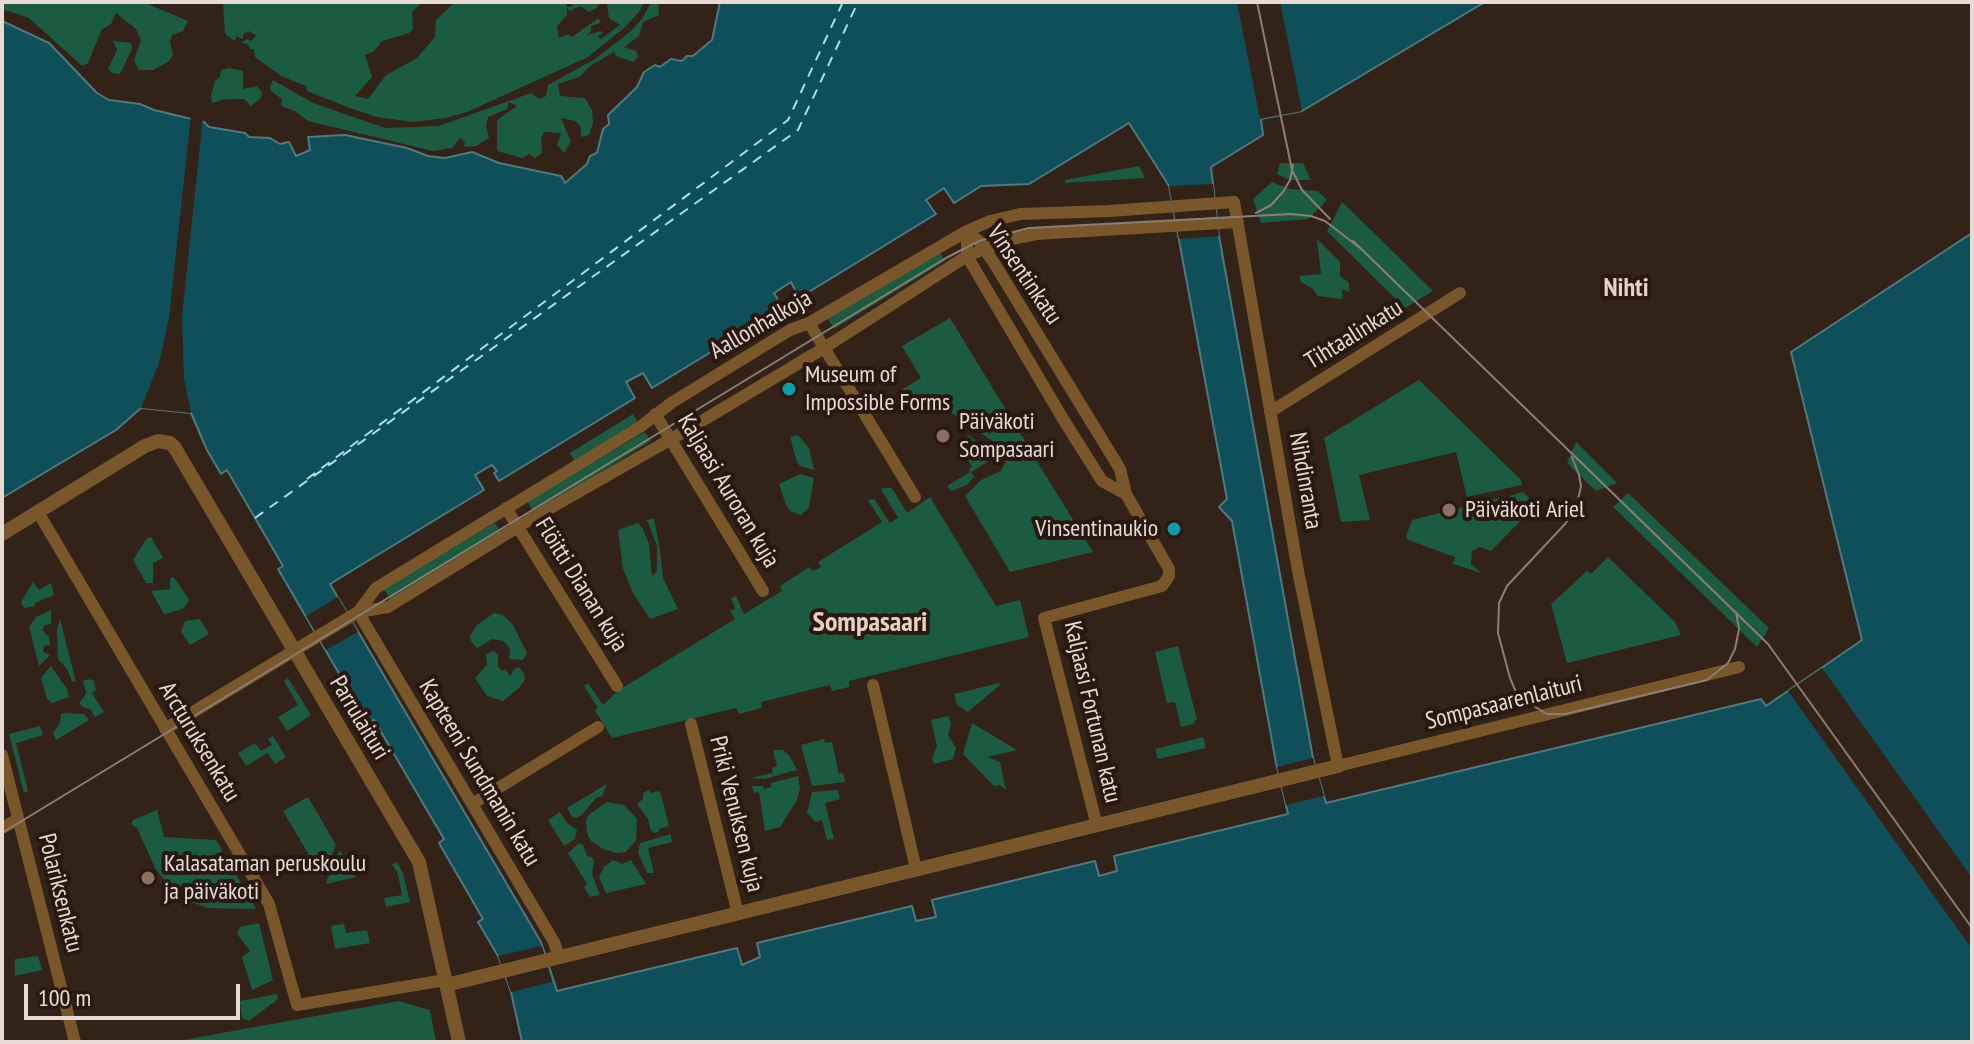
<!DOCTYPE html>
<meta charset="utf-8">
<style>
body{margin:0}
#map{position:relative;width:1974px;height:1044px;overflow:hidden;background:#332218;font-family:"PT Sans Narrow",sans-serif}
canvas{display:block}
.frame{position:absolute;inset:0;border:4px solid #e7dbd4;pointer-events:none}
.scale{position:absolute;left:24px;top:984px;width:216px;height:36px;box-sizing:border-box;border:4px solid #e7dbd4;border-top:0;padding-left:10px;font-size:24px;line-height:28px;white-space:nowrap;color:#e7dbd4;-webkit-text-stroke:6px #29180f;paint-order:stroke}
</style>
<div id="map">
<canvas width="1974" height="1044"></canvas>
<div class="frame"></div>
<div class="scale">100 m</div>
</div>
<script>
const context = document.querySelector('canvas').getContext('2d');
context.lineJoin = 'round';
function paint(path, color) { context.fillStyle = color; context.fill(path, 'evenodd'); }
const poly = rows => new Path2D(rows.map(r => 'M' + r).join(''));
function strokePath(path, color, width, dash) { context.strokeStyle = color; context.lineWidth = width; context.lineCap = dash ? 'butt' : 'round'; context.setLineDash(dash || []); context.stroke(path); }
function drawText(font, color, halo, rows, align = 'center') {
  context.font = font + ' "PT Sans Narrow",sans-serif'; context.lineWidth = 8; context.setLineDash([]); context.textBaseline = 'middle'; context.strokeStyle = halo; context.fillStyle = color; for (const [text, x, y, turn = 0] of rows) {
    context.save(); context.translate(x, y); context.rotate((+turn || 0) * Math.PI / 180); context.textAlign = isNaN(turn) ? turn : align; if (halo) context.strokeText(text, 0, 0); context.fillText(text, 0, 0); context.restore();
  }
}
paint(poly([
 [2,2,143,2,188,21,183,31,172,35,170,42,173,55,168,62,153,70,139,70,134,60,141,40,136,29,116,13,111,24,102,29,88,63,82,66,29,18,2,9],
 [223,2,423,2,412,12,413,29,409,33,382,41,374,51,365,55,372,77,355,96,368,99,386,75,417,58,435,37,436,20,453,4,443,2,566,2,567,7,573,6,569,2,600,2,597,8,589,12,580,6,570,11,567,8,567,15,557,26,559,38,569,34,572,37,599,18,600,23,591,26,591,31,587,35,601,31,603,33,598,36,601,39,620,25,609,18,607,4,644,2,639,12,624,28,588,57,467,112,445,118,413,122,377,117,350,108,307,91,306,86,281,76,255,57,254,49,250,49,248,44,241,43,247,39,252,41,256,35,248,31,243,35,243,39,236,36,235,41,225,34],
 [651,2,658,2,659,15,643,22,639,36,624,47,636,51,638,57,633,62,616,56,614,52,590,66,579,77,558,84,560,96,585,98,592,110,593,123,589,135,581,137,581,127,575,121,561,118,571,142,564,153,557,145,561,133,544,132,541,139,542,153,535,158,529,154,522,158,497,151,497,120,517,106,509,102,507,109,488,117,486,126,489,138,476,146,464,147,465,142,460,138,452,148,433,151,308,121,295,111,281,106,282,99,271,91,270,86,273,80,313,103,385,128,439,126,531,93,540,99,546,96,548,85,595,59,631,31,642,19],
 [113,41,131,43,132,49,120,74,112,73,108,69,117,50],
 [229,68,243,71,243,89,257,86,262,92,261,98,251,106,244,99,225,99,212,103,211,96,215,81,220,77,221,70],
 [1280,163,1303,163,1311,180,1290,180,1277,174],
 [1139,166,1145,178,1065,183,1065,180],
 [1272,182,1289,189,1318,191,1327,200,1308,219,1261,223,1253,199],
 [1342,202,1376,235,1433,291,1405,308,1327,231],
 [1317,239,1340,262,1340,276,1349,283,1349,292,1342,289,1343,297,1341,299,1318,296,1313,289,1301,282,1299,276,1321,274],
 [939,251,945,261,834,329,828,319],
 [950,318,1025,441,1027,444,1001,447,930,398,911,409,900,391,921,378,902,346],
 [1419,380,1521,480,1522,485,1467,497,1456,452,1359,475,1370,520,1341,522,1324,438],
 [633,414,638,423,575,462,570,453],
 [645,432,651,441,534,513,527,501],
 [798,435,809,448,814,470,800,466,797,462,790,437],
 [968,435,997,456,971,472,974,477,967,485,951,491,947,486,970,472,969,469,972,467,960,446],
 [1576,442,1617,483,1596,491,1571,467,1567,462],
 [1033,455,1093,552,1010,572,965,496,981,480,1001,471,1007,459],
 [800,474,814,478,809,508,801,515,790,511,786,505,779,484],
 [885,488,892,488,907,513,930,497,996,606,1020,600,1029,637,849,681,849,687,832,691,830,685,761,702,762,708,739,714,736,708,612,738,595,710,598,708,584,686,588,683,603,705,619,690,735,619,730,611,735,609,731,598,736,596,744,614,782,591,780,586,809,567,813,571,821,567,818,562,882,522,868,500,874,499,890,523,898,518,881,489],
 [1523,492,1536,505,1491,551,1480,547,1472,551,1471,564,1481,573,1453,564,1455,557,1408,540,1406,536,1412,520,1499,498,1510,501,1510,496],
 [1628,493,1769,628,1757,647,1613,507],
 [654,518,660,550,663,578,678,609,650,619,633,593,623,569,618,530,638,523,643,529,649,544,652,576,657,571,657,546,647,520],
 [495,523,501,533,390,599,383,588],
 [151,537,163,558,153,563,153,583,146,583,133,560,147,538],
 [1608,557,1675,622,1681,635,1567,663,1551,604,1587,571,1591,574],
 [174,577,189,600,183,609,164,614,151,591,170,589,170,578],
 [33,582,39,590,51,583,54,595,35,603,35,606,24,608,21,602],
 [51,610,51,624,45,625,42,630,49,637,50,645,44,646,43,652,50,655,39,666,29,627,36,617],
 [494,613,503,615,513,625,527,653,523,660,509,659,510,648,503,641,492,639,477,648,471,641,470,636,477,625],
 [60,619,76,682,72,681,67,669,58,659,57,629],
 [200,619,209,634,190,645,181,632,185,621],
 [1178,646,1197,720,1194,721,1194,724,1181,727,1175,702,1167,703,1155,652],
 [494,651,498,655,498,666,502,671,505,669,510,676,514,669,519,667,524,674,525,679,519,688,503,701,487,696,475,678,487,665,486,654],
 [51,666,67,689,69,697,52,703,47,699,41,678],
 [288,678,311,715,287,731,278,717,298,705,284,681],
 [89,679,94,681,96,690,92,693,104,712,95,717,91,710,81,706,80,702,86,693,83,681],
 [999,683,1000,685,968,712,957,705,954,694],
 [64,713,84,714,89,720,56,740,53,733,60,723,61,714],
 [949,716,951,725,948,735,956,748,953,759,934,764,932,758,937,746,931,720],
 [972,723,1017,750,987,757,1000,762,1006,790,1000,785,994,786,963,754],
 [40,726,43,735,16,743,28,791,24,793,9,734],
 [273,736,286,757,275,764,268,753,246,766,238,753,255,743,261,751,272,745,268,739],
 [1203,737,1206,748,1158,759,1155,749],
 [824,739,825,743,832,742,839,774,843,773,845,782,812,786,801,745],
 [773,750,783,750,789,755,797,770,764,779,751,778,773,773,772,768,777,766],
 [798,776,800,789,796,802,780,827,765,831,759,792,754,793,752,786,763,786,764,789,771,787,771,783],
 [607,784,602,796,596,798,582,815,576,818,572,817,567,808],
 [649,790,651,793,660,791,669,826,659,829,659,832,655,833,651,831,648,819,637,804,643,799,643,793],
 [838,790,840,799,825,803,834,839,827,840,822,820,816,822,807,813,812,792],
 [308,797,336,845,322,877,283,811],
 [607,802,624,805,637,819,636,840,626,852,617,853,603,849,591,841,587,834,586,821,588,815],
 [157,810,164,837,216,840,256,909,208,908,188,901,171,889,155,868,137,828,131,824,133,820],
 [560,812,566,822,577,830,575,839,564,846,548,820],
 [671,834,672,842,648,848,654,873,647,873,638,853,640,843],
 [579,843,583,845,587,856,592,857,594,861,592,874,600,895,590,897,584,887,587,884,568,853],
 [340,850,356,877,327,884,326,882],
 [631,860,646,884,606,893,599,877,604,867,613,860,622,864],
 [397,862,403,873,410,902,386,907,384,898,402,895,398,874,392,864],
 [259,923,273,980,252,990,242,957,250,951,237,934,240,927],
 [344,924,346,933,367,930,370,943,335,949,331,926],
 [38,956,42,970,15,976,15,959],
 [277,994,278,999,249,1021,242,1018,240,1001],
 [399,1001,430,1010,436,1042,172,1042]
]), '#1b5b41');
const water = poly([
 [720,2,1485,2,1302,111,1261,119,1263,135,1211,167,1219,236,1313,758,1326,803,1761,699,1766,706,1862,640,1791,352,1972,233,1972,1042,522,1042,511,992,498,956,478,922,483,919,439,843,444,839,374,720,368,723,278,569,283,566,227,470,221,474,207,450,191,413,141,408,116,430,2,498,2,21,49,43,97,93,109,100,140,104,154,110,204,122,209,127,245,133,249,137,270,138,280,144,289,142,296,156,310,150,308,137,345,135,407,148,428,156,445,158,472,152,499,163,561,176,565,183,587,164,590,156,597,153,603,129,609,124,608,115,637,87,644,72,655,65,660,67,671,59,682,61,687,56,693,56,712,40,720,2],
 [1129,123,1169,186,1227,499,1219,507,1232,521,1276,763,1288,814,1114,856,1117,871,1099,876,1095,861,932,900,936,917,916,921,912,906,757,943,760,957,742,965,737,948,557,991,541,942,330,584,484,490,475,475,490,466,492,465,497,471,494,473,499,481,635,398,626,382,643,373,652,388,783,308,774,293,791,282,799,298,936,214,926,200,944,188,954,203,981,186,1029,184,1129,123]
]);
paint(water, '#0e4f5a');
strokePath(water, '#4f797f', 2);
paint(poly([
 [1237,2,1280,2,1302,111,1260,119],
 [191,115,203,117,182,316,184,379,191,413,141,408,159,363,169,318],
 [1213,184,1219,236,1179,239,1169,186],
 [338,597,358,632,326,650,306,616],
 [1822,668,1972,878,1972,949,1788,691],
 [1313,758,1324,796,1286,805,1277,767],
 [542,946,552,982,511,992,498,956]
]), '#332218');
strokePath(poly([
 [307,479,788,120,843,2],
 [255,518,798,130,858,2]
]), '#96e6f8', 2, [10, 8]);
strokePath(poly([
 [967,231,979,241,994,263,1120,469,1126,494,1169,569,1169,576,1162,586,1044,618,1097,826],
 [967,231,967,256,1063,419,1102,481,1126,494],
 [809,323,915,497],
 [1270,412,1460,293],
 [655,414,763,591],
 [506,508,617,686],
 [38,512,269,904,297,1005,445,980],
 [358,612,376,588,640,427,671,403,790,330,809,323,967,231,990,221,1020,214,1109,211,1234,202,1298,571,1338,766,1739,667],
 [358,612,554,942,559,957],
 [873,685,916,869],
 [691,724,738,914],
 [165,729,358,612,388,607,531,519,687,430,824,348,967,256,1007,240,1036,234,1238,222],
 [2,755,75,1042],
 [472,804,598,727],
 [2,828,18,819]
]), '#79572b', 12);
strokePath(poly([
 [2,534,145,446,158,441,170,443,175,448,419,862,459,1042],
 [446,985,1338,766]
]), '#79572b', 14);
strokePath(poly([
 [1257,2,1292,170,1302,190,1330,219],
 [1256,213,1271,205,1283,192,1290,180,1293,165],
 [1353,241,1768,644,1972,928],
 [1572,457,1579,475,1581,486,1576,509,1565,524,1507,586,1499,603,1498,633,1510,678,1515,690,1527,702,1547,714,1565,714,1707,680,1728,663,1735,649,1739,629,1736,612],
 [2,833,946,258,979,241,1029,228,1291,214,1311,216,1325,221,1360,248]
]), '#8c7e75', 2);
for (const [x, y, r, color] of [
 [789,389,8,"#0f9aa8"],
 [943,436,8,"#8d6e63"],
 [1449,510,8,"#8d6e63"],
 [1174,529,8,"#0f9aa8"],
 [148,878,8,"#8d6e63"]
]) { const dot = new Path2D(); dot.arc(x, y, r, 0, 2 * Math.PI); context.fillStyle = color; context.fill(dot); strokePath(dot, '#29180f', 3); }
drawText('24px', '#e7dbd4', '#29180f', [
 ["Vinsentinkatu",1024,275,56],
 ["Aallonhalkoja",761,325,-30],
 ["Tihtaalinkatu",1354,335,-32],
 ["Nihdinranta",1305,481,80],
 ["Kaljaasi Auroran kuja",728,491,59],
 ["Flöitti Dianan kuja",581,585,58],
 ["Sompasaarenlaituri",1504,703,-14],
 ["Kaljaasi Fortunan katu",1092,712,77],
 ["Parrulaituri",359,718,59],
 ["Arcturuksenkatu",199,742,59],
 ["Kapteeni Sundmanin katu",479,773,59],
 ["Priki Venuksen kuja",736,814,76],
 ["Polariksenkatu",60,893,76]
]);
drawText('24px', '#e7dbd4', '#29180f', [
 ["Museum of",805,375],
 ["Impossible Forms",805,403],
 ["Päiväkoti",959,422],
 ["Sompasaari",959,450],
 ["Päiväkoti Ariel",1465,510],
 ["Vinsentinaukio",1158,529,"right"],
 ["Kalasataman peruskoulu",164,864],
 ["ja päiväkoti",164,892]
], 'left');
drawText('bold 26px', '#e8d0c3', '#29180f', [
 ["Nihti",1626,289]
]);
drawText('bold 28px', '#e8d0c3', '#29180f', [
 ["Sompasaari",870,623]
]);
</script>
